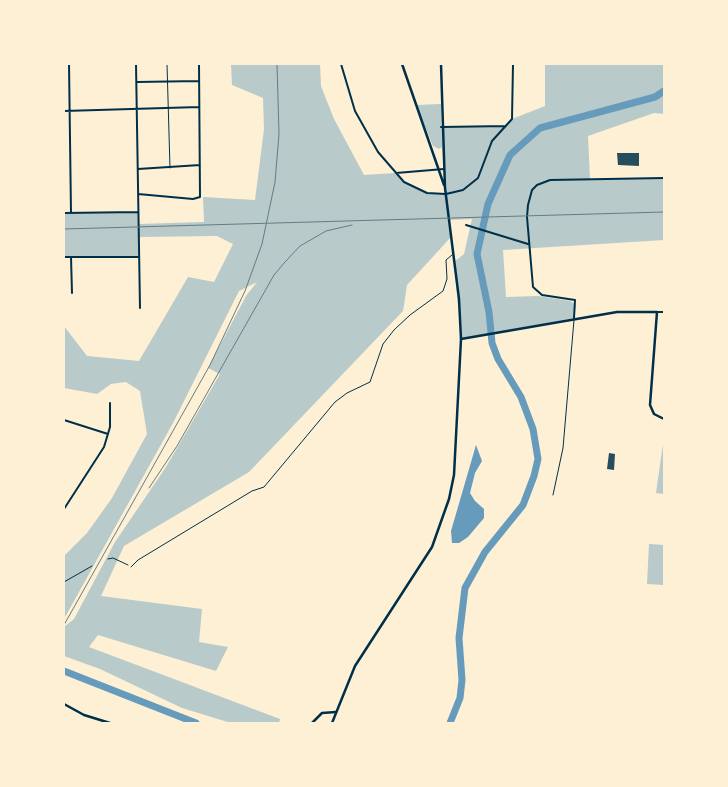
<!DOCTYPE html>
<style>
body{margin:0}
#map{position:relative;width:728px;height:787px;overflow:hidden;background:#fdf0d5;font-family:Montserrat,sans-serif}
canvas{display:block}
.frame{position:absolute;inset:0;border:65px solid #fdf0d5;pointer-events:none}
</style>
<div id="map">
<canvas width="728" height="787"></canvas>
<div class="frame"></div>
</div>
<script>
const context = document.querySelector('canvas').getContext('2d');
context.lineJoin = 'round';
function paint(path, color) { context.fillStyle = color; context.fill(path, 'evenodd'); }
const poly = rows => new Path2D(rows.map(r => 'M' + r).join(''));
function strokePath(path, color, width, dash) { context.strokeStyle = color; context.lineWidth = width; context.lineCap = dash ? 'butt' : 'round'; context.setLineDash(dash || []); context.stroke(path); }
paint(poly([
 [231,64,320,64,321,86,334,119,364,175,395,173,404,182,426,193,445,194,442,147,439,149,433,146,416,105,441,104,441,127,506,126,512,119,545,106,545,64,664,64,664,114,654,113,588,136,590,180,664,178,664,240,503,250,506,297,538,296,570,301,576,305,574,318,461,339,454,262,464,254,472,219,449,220,451,237,407,285,403,311,249,472,124,546,101,596,202,609,199,642,228,647,216,671,98,635,89,647,280,719,279,723,231,723,182,708,100,669,64,656,64,627,74,619,115,542,166,467,220,374,208,368,246,296,257,282,239,291,173,423,64,619,64,556,87,533,112,498,147,434,140,391,126,382,111,384,97,394,64,388,64,326,87,356,139,361,188,277,214,282,233,244,217,236,139,237,139,257,64,257,64,213,138,212,138,224,204,222,203,197,255,200,264,129,263,98,232,85],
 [664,437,664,494,656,493],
 [649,544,664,545,664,585,647,584]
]), '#b9caca');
paint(poly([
 [476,445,482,461,475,473,470,493,475,501,484,509,484,518,468,537,459,543,452,543,451,531]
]), '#669bbc');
strokePath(poly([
 [64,671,196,723],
 [450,723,460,698,462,680,459,638,465,588,485,552,523,505,534,476,538,459,533,429,521,397,498,359,492,343,489,312,477,254,488,204,510,155,540,128,655,97,664,91]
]), '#669bbc', 7);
paint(poly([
 [617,153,639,153,639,166,618,165],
 [609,453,615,454,614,470,607,469]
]), '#264d5e');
strokePath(poly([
 [108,559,113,558,128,565],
 [64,582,92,566]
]), '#003049', 1);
strokePath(poly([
 [167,64,170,168],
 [553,495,563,448,574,320],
 [131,567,138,560,252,491,264,487,335,402,347,393,370,382,383,344,394,330,410,315,443,291,447,279,446,260,452,255]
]), '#003049', 1);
strokePath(poly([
 [69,64,71,213],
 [136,64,140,308],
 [341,64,355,111,378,152,404,182,427,193,446,194,463,190,478,178,492,141,512,119,513,64],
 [137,82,199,81],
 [64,111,199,107],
 [441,127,506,126],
 [138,169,200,165],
 [396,173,444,169],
 [138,194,193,199,200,197,199,64],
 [64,213,138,212],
 [466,225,528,244],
 [64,257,139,257],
 [71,257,72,293],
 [657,312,664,312],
 [574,318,575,300,542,295,533,287,527,217,528,205,532,190,537,185,550,180,664,178],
 [64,420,108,434],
 [64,509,104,447,110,427,110,403]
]), '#003049', 2);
strokePath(poly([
 [461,339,617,312,657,312,650,405,654,414,664,419],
 [64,704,84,715,110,723],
 [312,723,322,713,336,712]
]), '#003049', 2.5);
strokePath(poly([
 [402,64,444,185],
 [332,723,355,666,432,547,449,499,454,475,461,339,459,299,445,188,441,64]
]), '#003049', 2.5);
strokePath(poly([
 [64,229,664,212],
 [149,488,177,446,274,275,285,262,300,246,326,231,352,225],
 [64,625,210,365,245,291,262,244,275,182,279,134,277,64]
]), '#657d81', 1);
</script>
